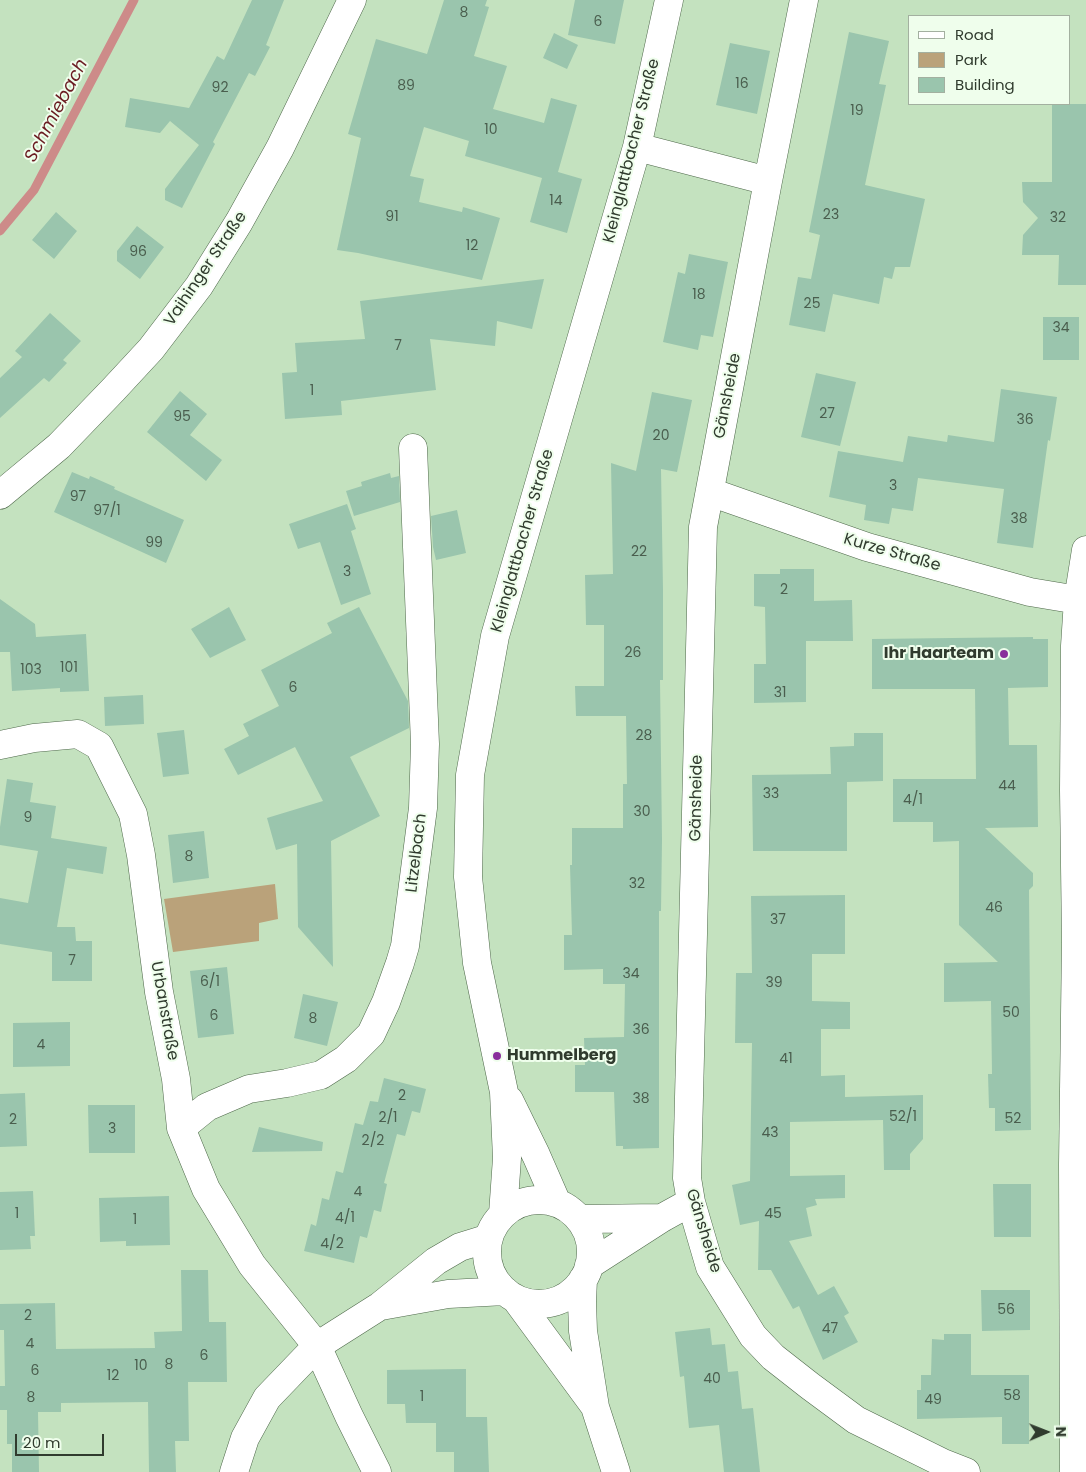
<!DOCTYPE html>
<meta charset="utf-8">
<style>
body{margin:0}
#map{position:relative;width:1086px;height:1472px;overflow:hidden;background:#c4e2bf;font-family:Poppins,sans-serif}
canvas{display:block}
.legend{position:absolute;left:908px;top:15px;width:162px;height:90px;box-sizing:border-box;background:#effeec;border:1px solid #a3b0a0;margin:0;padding:6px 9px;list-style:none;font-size:15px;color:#303b2e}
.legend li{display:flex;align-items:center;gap:10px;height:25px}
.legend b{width:25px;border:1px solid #a3b0a0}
.north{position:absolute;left:1021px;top:1407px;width:50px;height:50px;-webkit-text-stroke:4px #effeec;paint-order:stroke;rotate:89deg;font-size:14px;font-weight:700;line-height:20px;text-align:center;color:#303b2e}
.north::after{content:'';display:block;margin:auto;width:18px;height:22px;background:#303b2e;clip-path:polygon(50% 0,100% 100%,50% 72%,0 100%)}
.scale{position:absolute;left:15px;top:1434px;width:89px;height:22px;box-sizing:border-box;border:2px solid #303b2e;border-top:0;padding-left:6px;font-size:15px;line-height:18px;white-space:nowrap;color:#303b2e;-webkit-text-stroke:4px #effeec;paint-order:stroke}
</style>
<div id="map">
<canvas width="1086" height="1472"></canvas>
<ul class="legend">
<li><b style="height:6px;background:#fff"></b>Road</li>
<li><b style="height:14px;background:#baa27a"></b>Park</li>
<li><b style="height:14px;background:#9ac5ad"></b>Building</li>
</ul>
<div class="north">N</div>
<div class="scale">20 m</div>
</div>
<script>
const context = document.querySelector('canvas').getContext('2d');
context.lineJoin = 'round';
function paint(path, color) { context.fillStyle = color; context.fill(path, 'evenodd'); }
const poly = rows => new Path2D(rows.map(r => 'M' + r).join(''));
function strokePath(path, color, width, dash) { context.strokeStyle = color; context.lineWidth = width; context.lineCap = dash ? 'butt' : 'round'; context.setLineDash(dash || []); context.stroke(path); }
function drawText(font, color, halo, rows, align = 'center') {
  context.font = font + ' Poppins,sans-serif'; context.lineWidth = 4; context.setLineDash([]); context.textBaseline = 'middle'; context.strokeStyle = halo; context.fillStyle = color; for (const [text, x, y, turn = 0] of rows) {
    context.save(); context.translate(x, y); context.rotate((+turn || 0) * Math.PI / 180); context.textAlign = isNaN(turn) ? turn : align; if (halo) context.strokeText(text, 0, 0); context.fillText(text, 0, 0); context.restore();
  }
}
paint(poly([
 [275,884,278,919,259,923,259,941,173,952,164,899]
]), '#baa27a');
strokePath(poly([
 [0,231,34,190,134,0]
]), '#cd8b89', 9);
paint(poly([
 [252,0,284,0,266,45,270,47,255,76,249,73,213,142,215,144,182,208,165,200,165,189,199,145,170,121,160,133,125,127,130,98,189,108,217,56,224,60],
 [444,0,487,0,485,6,489,7,474,56,507,66,493,109,544,123,551,98,577,105,558,172,582,179,567,233,530,222,542,178,465,156,469,141,424,127,410,176,424,179,419,202,462,212,463,207,500,218,482,280,358,253,337,250,361,138,348,134,376,39,427,54],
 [575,0,624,0,615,44,568,35],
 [849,32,889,41,879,84,886,85,865,185,925,199,910,267,895,267,892,279,884,277,879,304,833,294,825,332,789,325,798,277,811,279,820,235,809,232],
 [554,33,578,45,567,69,543,58],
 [730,43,770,51,757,114,716,105],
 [1052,104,1086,104,1086,285,1058,285,1059,255,1022,255,1023,235,1038,218,1023,202,1022,182,1052,182],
 [56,212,77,231,54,259,32,240],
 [137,226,164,247,140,279,117,261,117,251],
 [689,254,728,262,713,337,701,335,698,350,663,342,678,272,685,274],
 [544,279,532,329,497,321,495,346,430,339,436,390,341,401,342,415,285,419,282,373,297,372,295,343,365,339,360,301],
 [50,313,81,341,63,360,67,363,49,382,44,378,0,418,0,378,22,357,15,351],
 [1043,317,1079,317,1079,360,1043,360],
 [816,373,856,382,840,446,801,437],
 [1001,389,1057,397,1050,441,1048,440,1033,548,997,543,1004,489,918,478,913,511,892,508,889,524,864,520,866,505,829,497,838,451,903,462,908,436,947,442,948,435,994,442],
 [180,391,207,414,190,435,222,460,206,481,147,432],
 [652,392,692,400,677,472,661,469,663,590,663,680,660,680,662,840,661,911,659,911,659,1148,623,1149,623,1146,616,1146,614,1092,575,1092,575,1065,585,1065,584,1038,624,1037,625,984,603,984,603,969,564,970,564,935,572,935,570,865,572,865,572,828,623,828,623,784,627,784,626,716,576,716,575,686,604,686,604,625,586,625,585,575,613,574,611,463,636,471],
 [72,472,89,479,90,476,115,487,114,489,184,520,166,563,54,512],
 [390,473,391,478,399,476,400,502,354,516,346,491,362,486,361,482],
 [347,504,356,529,351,531,371,594,341,605,320,542,298,549,289,524],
 [457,510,466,553,436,560,433,547,431,516],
 [780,569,814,569,814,601,852,600,853,641,806,641,806,702,754,703,754,664,766,664,765,607,754,606,754,574,780,574],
 [0,599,35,624,36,637,86,634,89,691,60,692,60,688,12,691,10,652,0,652],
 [229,607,246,640,210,658,191,629],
 [359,607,408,701,409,728,350,757,380,816,331,841,333,967,298,927,297,844,276,850,267,818,323,801,295,747,238,775,224,749,249,736,243,724,279,706,261,670,332,633,327,623],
 [1033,637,1033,639,1048,639,1048,687,1008,688,1009,745,1037,745,1038,827,985,828,1033,873,1033,886,1029,890,1031,1130,995,1131,995,1108,989,1108,988,1074,992,1074,991,1001,944,1002,944,963,998,962,959,925,959,841,933,842,933,822,893,822,893,779,976,779,975,689,872,689,872,639],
 [143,695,144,724,105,726,104,697],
 [184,730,189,774,163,777,157,733],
 [854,733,883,733,883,781,847,782,847,851,753,851,752,775,831,774,830,747,854,746],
 [7,779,33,783,30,802,56,806,51,838,107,847,103,874,67,868,57,927,75,927,76,941,92,941,92,981,52,981,52,952,0,944,0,898,28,903,38,851,0,845,0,827],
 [204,831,209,878,173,883,168,835],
 [845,895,845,954,812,954,812,1001,850,1002,850,1029,821,1029,821,1076,845,1075,845,1097,923,1095,923,1139,910,1154,910,1170,884,1170,883,1120,790,1122,790,1176,845,1175,845,1198,815,1199,817,1205,806,1208,812,1236,789,1241,818,1295,834,1286,849,1313,844,1316,858,1342,823,1360,799,1306,793,1309,771,1270,758,1270,759,1221,740,1225,732,1185,750,1181,752,1043,735,1043,736,973,752,973,751,896],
 [227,967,234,1034,198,1038,190,971],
 [303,994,338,1002,327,1046,294,1038],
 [70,1022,70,1066,13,1067,13,1023],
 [384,1078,426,1089,420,1113,412,1111,405,1136,397,1134,384,1183,387,1184,381,1212,374,1210,367,1238,360,1236,354,1263,304,1251,311,1224,316,1226,322,1198,329,1200,336,1171,343,1173,355,1123,363,1125,370,1101,378,1102],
 [25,1093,27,1146,0,1147,0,1094],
 [88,1105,135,1105,135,1153,89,1153],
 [259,1127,323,1142,322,1151,252,1152],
 [993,1184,1031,1184,1031,1237,994,1237],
 [33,1191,35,1236,30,1236,31,1249,0,1250,0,1192],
 [169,1196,170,1245,126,1246,126,1241,100,1242,99,1198],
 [181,1270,208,1270,209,1322,226,1322,227,1382,188,1382,189,1441,175,1441,176,1472,149,1472,148,1402,61,1403,61,1412,38,1412,39,1472,12,1472,12,1444,7,1444,7,1410,0,1410,0,1386,5,1386,4,1330,0,1330,0,1304,55,1303,56,1349,155,1348,154,1332,182,1331],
 [981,1290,1030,1290,1030,1330,982,1331],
 [710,1328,712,1345,725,1344,728,1372,738,1371,742,1409,753,1408,760,1472,724,1472,719,1425,689,1428,684,1376,680,1377,675,1332],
 [944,1334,971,1334,971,1375,1029,1375,1029,1444,1002,1444,1002,1417,917,1419,917,1390,921,1390,921,1375,931,1375,932,1339,944,1340],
 [466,1369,466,1417,487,1417,489,1472,454,1472,454,1452,436,1452,436,1423,406,1423,405,1404,387,1404,387,1370]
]), '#9ac5ad');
const minor = poly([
 [804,0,768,181,703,527,687,1178,691,1202,710,1267,753,1336,773,1357,810,1386,856,1420,943,1463,966,1472],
 [637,147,768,181],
 [710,492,867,547,1030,592,1078,600],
 [0,495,59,446,113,390,151,349,199,286,239,222,280,148,352,0],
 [0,745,34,738,78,734,99,746,133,814,141,855,159,992,176,1079,181,1128,206,1189,252,1265,317,1346,349,1416,377,1472],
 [509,1100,536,1155,557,1203],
 [181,1128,207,1107,249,1089,287,1083,321,1075,346,1059,371,1034,386,1002,400,963,405,946,423,808,425,744,413,448],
 '487 1252a52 52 0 1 1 104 0a52 52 0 1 1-104 0Z',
 [503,1214,507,1158,504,1092,477,963,468,877,470,775,495,636,637,147,669,0],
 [580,1219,662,1218],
 [589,1265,662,1218,691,1202],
 [583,1279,582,1302,583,1331,595,1407,616,1472],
 [515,1298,593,1404],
 [381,1306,448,1294,505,1291],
 [234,1472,245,1438,267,1398,317,1346,380,1306,436,1261,460,1247,489,1238],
 [1074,1472,1073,1164,1076,941,1074,790,1075,646,1078,600,1086,550]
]);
strokePath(minor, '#4e684a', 29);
strokePath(minor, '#fff', 28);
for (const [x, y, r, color] of [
 [1004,654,5,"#892f9b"],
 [497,1056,5,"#892f9b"]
]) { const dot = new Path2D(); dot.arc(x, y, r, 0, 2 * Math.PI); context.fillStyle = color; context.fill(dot); strokePath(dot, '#effeec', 2); }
drawText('14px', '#4a5e4e', null, [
 ["8",464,13],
 ["6",598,22],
 ["16",742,84],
 ["89",406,86],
 ["92",220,88],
 ["19",857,111],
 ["10",491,130],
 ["14",556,201],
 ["23",831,215],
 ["91",392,217],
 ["32",1058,218],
 ["12",472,246],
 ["96",138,252],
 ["18",699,295],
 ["25",812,304],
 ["34",1061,328],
 ["7",398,346],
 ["1",312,391],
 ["27",827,414],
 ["95",182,417],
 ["36",1025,420],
 ["20",661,436],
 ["3",893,486],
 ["97",78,497],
 ["97/1",107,511],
 ["38",1019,519],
 ["99",154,543],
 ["22",639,552],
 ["3",347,572],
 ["2",784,590],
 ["26",633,653],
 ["101",69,668],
 ["103",31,670],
 ["6",293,688],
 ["31",780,693],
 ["28",644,736],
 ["44",1007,786],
 ["33",771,794],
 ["4/1",913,800],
 ["30",642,812],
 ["9",28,818],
 ["8",189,857],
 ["32",637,884],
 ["46",994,908],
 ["37",778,920],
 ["7",72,961],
 ["34",631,974],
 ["6/1",210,982],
 ["39",774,983],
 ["50",1011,1013],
 ["6",214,1016],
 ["8",313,1019],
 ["36",641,1030],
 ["4",41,1045],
 ["41",786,1059],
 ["2",402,1096],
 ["38",641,1099],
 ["52/1",903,1117],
 ["2/1",388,1118],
 ["52",1013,1119],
 ["2",13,1120],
 ["3",112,1129],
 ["43",770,1133],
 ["2/2",373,1141],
 ["4",358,1192],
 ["1",17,1214],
 ["45",773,1214],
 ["4/1",345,1218],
 ["1",135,1220],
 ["4/2",332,1244],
 ["56",1006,1310],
 ["2",28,1316],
 ["47",830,1329],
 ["4",30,1344],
 ["6",204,1356],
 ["8",169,1365],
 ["10",141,1366],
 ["6",35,1371],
 ["12",113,1376],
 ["40",712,1379],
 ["58",1012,1396],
 ["1",422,1397],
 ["8",31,1398],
 ["49",933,1400]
]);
drawText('16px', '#303b2e', '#effeec', [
 ["Kleinglattbacher Straße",632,151,-76],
 ["Vaihinger Straße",206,269,-56],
 ["Gänsheide",728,396,-79],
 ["Kleinglattbacher Straße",523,541,-74],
 ["Kurze Straße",892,553,16],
 ["Gänsheide",697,798,-89],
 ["Litzelbach",417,853,-83],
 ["Urbanstraße",164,1011,80],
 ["Gänsheide",703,1231,73]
]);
drawText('bold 16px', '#303b2e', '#effeec', [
 ["Ihr Haarteam",994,654],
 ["Hummelberg",507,1056,"left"]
], 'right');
drawText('italic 18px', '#6b1c22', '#effeec', [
 ["Schmiebach",57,111,-62]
]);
</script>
